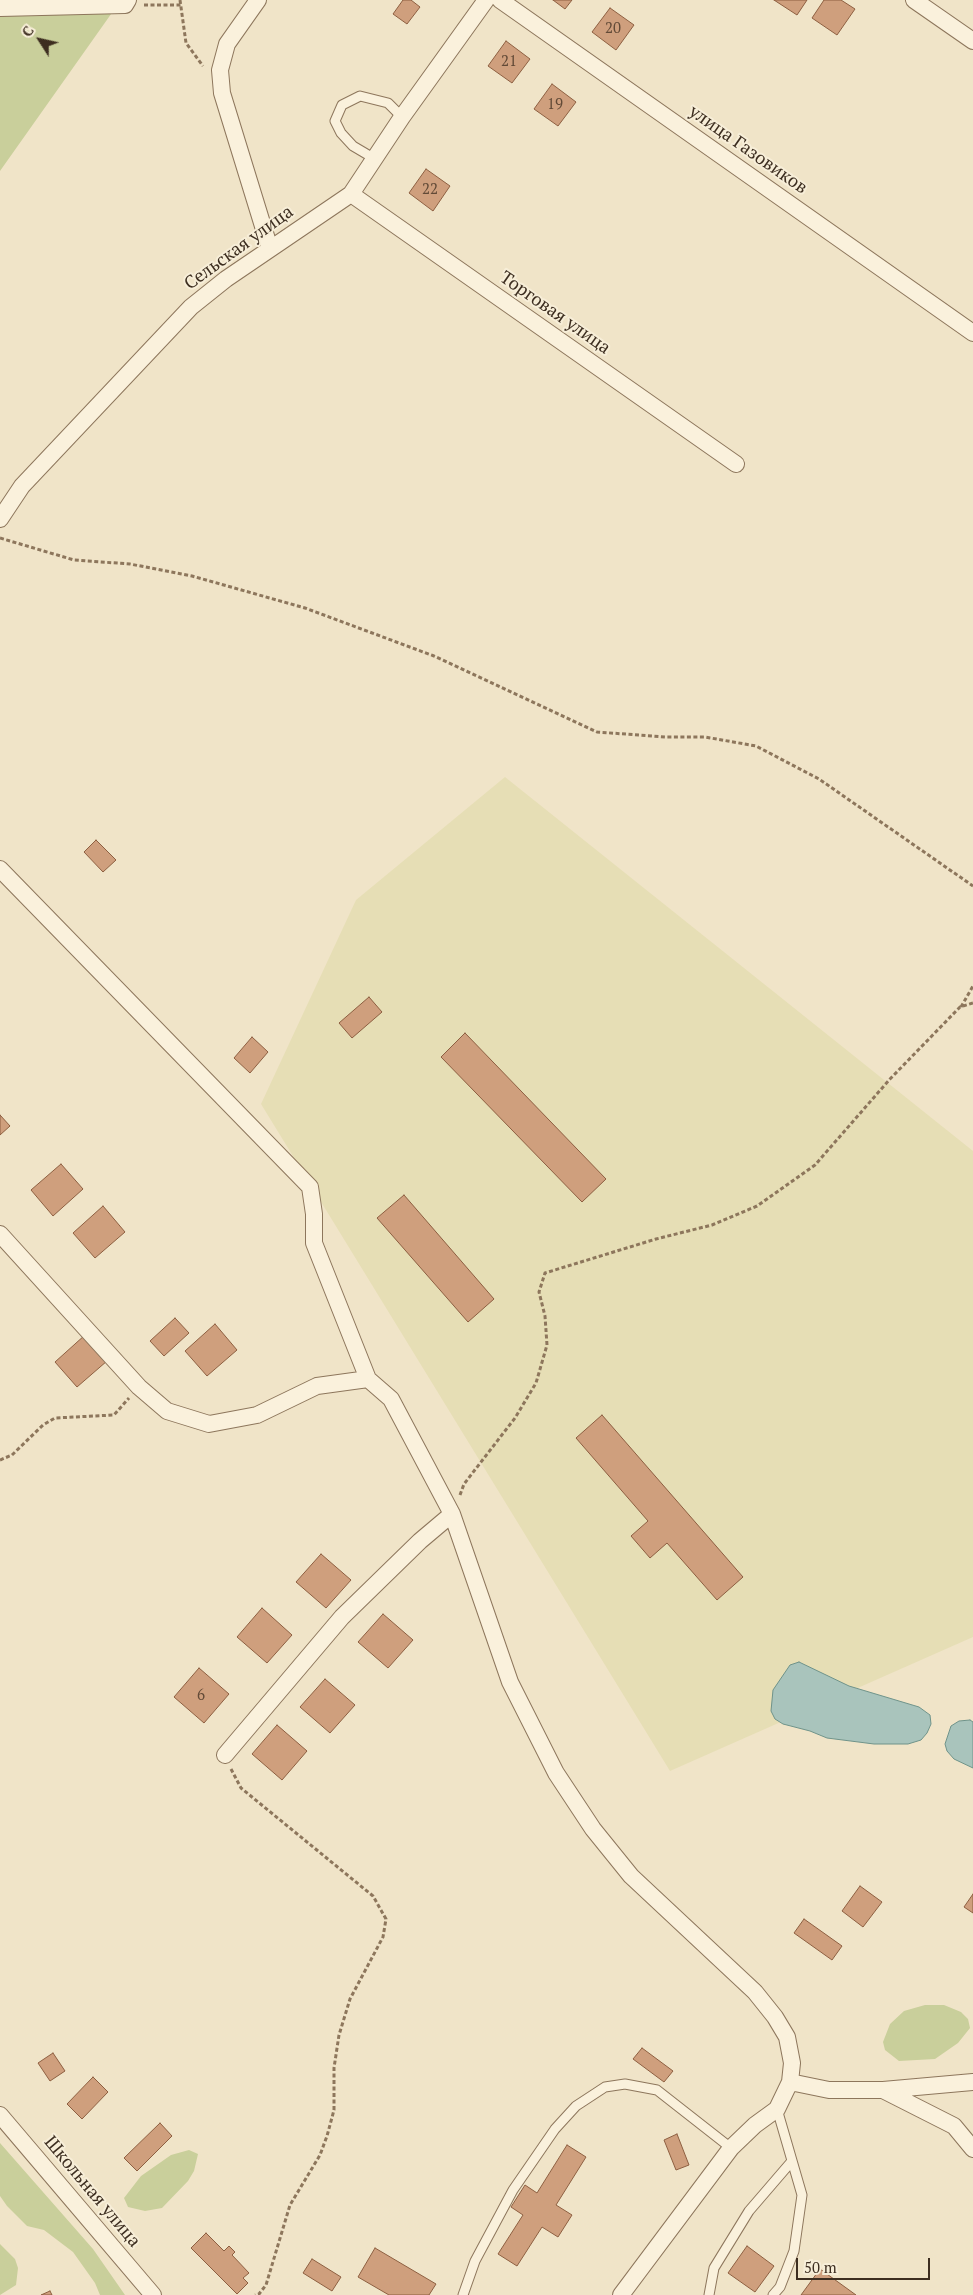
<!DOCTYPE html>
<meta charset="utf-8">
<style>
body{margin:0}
#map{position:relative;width:973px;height:2295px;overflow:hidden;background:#f0e4c8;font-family:"PT Serif",serif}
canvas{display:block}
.north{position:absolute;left:15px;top:15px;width:50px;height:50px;-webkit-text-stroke:4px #f7eed8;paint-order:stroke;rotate:305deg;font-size:14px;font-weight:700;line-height:20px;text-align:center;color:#3d2e20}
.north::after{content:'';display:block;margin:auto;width:18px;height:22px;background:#3d2e20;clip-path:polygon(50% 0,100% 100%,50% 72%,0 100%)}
.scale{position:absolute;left:796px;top:2258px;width:134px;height:22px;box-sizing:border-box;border:2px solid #3d2e20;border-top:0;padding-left:6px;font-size:15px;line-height:18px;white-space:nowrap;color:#3d2e20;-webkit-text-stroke:4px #f7eed8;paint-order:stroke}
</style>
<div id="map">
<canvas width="973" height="2295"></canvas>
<div class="north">С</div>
<div class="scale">50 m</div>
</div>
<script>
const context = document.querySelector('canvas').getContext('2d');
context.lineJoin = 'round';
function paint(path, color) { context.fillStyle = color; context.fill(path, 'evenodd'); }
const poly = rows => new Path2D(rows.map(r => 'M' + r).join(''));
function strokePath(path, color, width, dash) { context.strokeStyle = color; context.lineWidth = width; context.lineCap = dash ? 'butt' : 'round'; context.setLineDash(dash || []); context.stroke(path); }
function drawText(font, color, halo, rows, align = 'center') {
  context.font = font + ' "PT Serif",serif'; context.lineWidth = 4; context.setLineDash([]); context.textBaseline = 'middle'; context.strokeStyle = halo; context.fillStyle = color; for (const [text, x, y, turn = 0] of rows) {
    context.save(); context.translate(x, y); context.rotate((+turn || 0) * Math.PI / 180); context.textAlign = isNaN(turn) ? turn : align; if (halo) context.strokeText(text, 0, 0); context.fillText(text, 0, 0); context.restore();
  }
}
paint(poly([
 [505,777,973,1151,973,1637,670,1771,261,1104,356,900]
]), '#e6deb5');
paint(poly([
 [0,0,121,0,0,171],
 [925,2005,944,2005,961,2012,968,2019,970,2028,958,2043,935,2059,899,2061,885,2050,883,2042,890,2024,904,2011],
 [0,2143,93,2249,125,2295,100,2295,95,2283,73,2252,44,2230,27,2226,7,2206,0,2196],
 [189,2150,198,2154,194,2171,188,2181,162,2208,145,2211,128,2207,124,2198,141,2176,171,2155],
 [0,2244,15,2259,18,2268,16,2285,0,2295]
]), '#c9cf9b');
const water = poly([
 [799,1662,849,1686,919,1707,930,1715,931,1724,927,1733,921,1740,908,1744,874,1744,827,1738,810,1731,783,1724,775,1719,771,1711,773,1690,790,1665,799,1662],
 [970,1720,973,1722,973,1768,954,1759,947,1751,945,1744,951,1726,959,1721,970,1720]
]);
paint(water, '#a9c4bc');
strokePath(water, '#6f938a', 1);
const building = poly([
 [403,0,411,0,420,7,407,24,393,14,403,0],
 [553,0,572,0,565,9,553,0],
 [774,0,807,0,797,15,774,0],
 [824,0,841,0,855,9,837,35,812,18,824,0],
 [610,8,634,25,616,50,592,32,610,8],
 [506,41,530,59,512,83,488,66,506,41],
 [552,84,576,102,558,126,534,109,552,84],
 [426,169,450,186,433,211,409,193,426,169],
 [96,840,116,860,103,872,84,852,96,840],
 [369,997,382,1012,352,1038,339,1023,369,997],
 [465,1033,606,1179,582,1202,441,1057,465,1033],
 [252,1037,268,1052,250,1073,234,1058,252,1037],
 [0,1115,10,1126,0,1135,0,1115],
 [61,1164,83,1189,53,1216,31,1190,61,1164],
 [404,1195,494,1299,468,1322,377,1218,404,1195],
 [103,1206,125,1232,95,1258,73,1233,103,1206],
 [175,1318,189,1333,164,1356,150,1341,175,1318],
 [215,1324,237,1350,207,1376,185,1351,215,1324],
 [85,1335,107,1361,77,1387,55,1362,85,1335],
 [602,1415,743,1577,717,1600,667,1543,650,1558,631,1536,648,1521,576,1438,602,1415],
 [321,1554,351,1580,326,1608,296,1582,321,1554],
 [262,1608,292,1635,267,1663,237,1637,262,1608],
 [383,1614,413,1640,388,1668,358,1642,383,1614],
 [199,1668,229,1694,204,1723,174,1697,199,1668],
 [325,1679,355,1705,330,1733,300,1707,325,1679],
 [277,1725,307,1751,282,1780,252,1754,277,1725],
 [860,1886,882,1902,863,1927,842,1911,860,1886],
 [973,1894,973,1913,964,1907,973,1894],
 [804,1919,842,1946,832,1960,794,1933,804,1919],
 [642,2048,673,2071,664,2082,633,2059,642,2048],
 [53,2053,65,2071,50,2081,38,2063,53,2053],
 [93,2077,108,2092,82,2119,67,2104,93,2077],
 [160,2123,172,2136,137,2171,124,2158,160,2123],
 [677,2134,689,2165,676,2170,664,2140,677,2134],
 [567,2145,586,2157,556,2205,572,2215,558,2237,542,2227,517,2266,498,2254,523,2215,511,2207,525,2185,537,2193,567,2145],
 [206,2233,224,2251,229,2246,235,2252,232,2255,249,2273,243,2278,248,2283,237,2294,191,2248,206,2233],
 [747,2246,774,2266,755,2292,728,2273,747,2246],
 [375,2248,436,2284,429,2295,389,2295,358,2277,375,2248],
 [312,2259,341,2277,332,2291,303,2273,312,2259],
 [820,2269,856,2295,801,2295,820,2269],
 [50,2291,52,2295,41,2295,50,2291]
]);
paint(building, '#cf9f7d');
strokePath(building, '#8d5f41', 1);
const service = poly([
 [375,159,353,146,341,133,335,121,342,105,360,96,388,103,402,117],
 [463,2295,475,2261,513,2190,555,2129,576,2106,605,2087,625,2084,657,2090,731,2148],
 [709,2295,714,2268,749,2211,792,2161],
 [773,2295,780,2287,794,2251,802,2195,777,2109]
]);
const minor = poly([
 [258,0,227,44,220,70,222,93,270,249],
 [500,0,973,333],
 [914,0,973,41],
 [0,8,125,5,128,0],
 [351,194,736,464],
 [0,519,22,486,191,307,226,279,351,194,402,117,486,0],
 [0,869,310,1187,314,1214,314,1243,368,1379],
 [0,1234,139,1387,167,1411,209,1424,257,1415,317,1386,368,1379,391,1399,452,1514,510,1682,556,1773,593,1829,631,1876,755,1992,775,2017,787,2037,792,2063,790,2082,777,2109,755,2125,731,2148,621,2295],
 [225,1755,342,1617,420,1541,452,1514],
 [790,2082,829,2090,883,2090,973,2082],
 [883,2090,954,2126,973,2149],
 [0,2115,153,2295]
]);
strokePath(service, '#8d765c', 11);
strokePath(minor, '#8d765c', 18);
strokePath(poly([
 [180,0,186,43,203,66],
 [144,5,181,5],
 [0,538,74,560,130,564,192,576,305,608,434,656,597,732,666,737,705,737,756,746,819,779,973,886],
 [961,1007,973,986],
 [0,1460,12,1455,43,1425,55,1418,114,1415,129,1398],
 [460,1495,464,1484,515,1418,536,1383,547,1345,545,1316,539,1292,545,1273,656,1239,712,1225,757,1206,815,1165,890,1079,960,1007,973,1003],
 [231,1769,241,1788,373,1896,386,1919,383,1937,350,1999,339,2035,334,2068,334,2110,327,2136,320,2155,290,2205,266,2285,259,2294,255,2295]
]), '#8d765c', 3, [4, 2.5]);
strokePath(service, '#faf1dc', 9);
strokePath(minor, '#faf1dc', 16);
drawText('15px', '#624a37', null, [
 ["20",613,29],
 ["21",509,62],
 ["19",555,105],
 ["22",430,190],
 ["6",201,1696]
]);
drawText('18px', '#3d2e20', '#f7eed8', [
 ["улица Газовиков",748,150,35],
 ["Сельская улица",239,248,-36],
 ["Торговая улица",555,313,35],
 ["Школьная улица",92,2192,50]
]);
</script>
